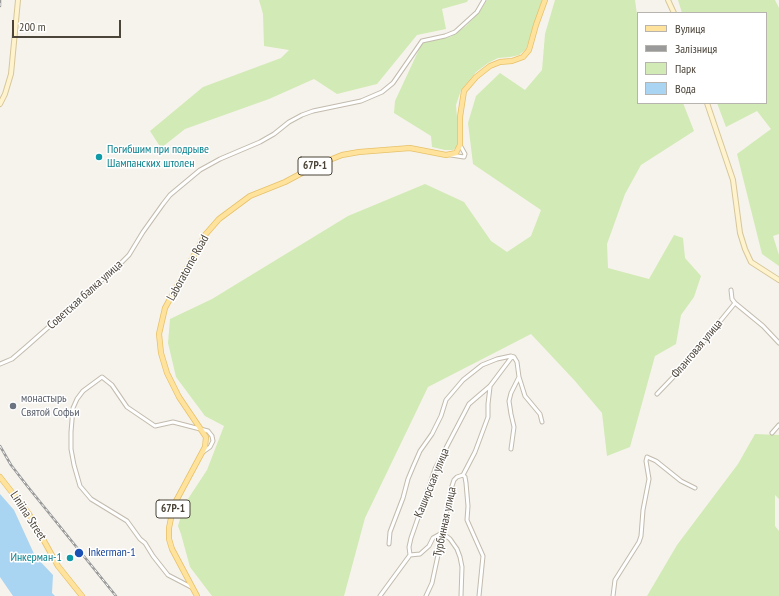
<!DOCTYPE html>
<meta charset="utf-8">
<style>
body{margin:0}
#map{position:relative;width:779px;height:596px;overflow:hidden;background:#f6f3ec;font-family:"PT Sans Narrow",sans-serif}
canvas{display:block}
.legend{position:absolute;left:637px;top:12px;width:130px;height:92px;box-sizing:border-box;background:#fff;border:1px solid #b7b4b0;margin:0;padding:5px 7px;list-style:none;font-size:12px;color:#4b4439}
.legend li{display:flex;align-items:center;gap:8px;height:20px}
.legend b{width:20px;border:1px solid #b7b4b0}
.scale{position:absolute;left:12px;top:20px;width:109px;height:18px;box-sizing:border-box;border:2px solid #4b4439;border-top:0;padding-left:5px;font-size:12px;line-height:14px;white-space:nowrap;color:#4b4439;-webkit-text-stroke:3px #fff;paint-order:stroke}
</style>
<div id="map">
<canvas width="779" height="596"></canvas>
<ul class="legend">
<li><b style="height:5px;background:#ffe39c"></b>Вулиця</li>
<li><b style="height:5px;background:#9a9a9a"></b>Залізниця</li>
<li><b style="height:11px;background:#d2eab5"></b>Парк</li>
<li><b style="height:11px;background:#a9d4f2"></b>Вода</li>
</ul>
<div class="scale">200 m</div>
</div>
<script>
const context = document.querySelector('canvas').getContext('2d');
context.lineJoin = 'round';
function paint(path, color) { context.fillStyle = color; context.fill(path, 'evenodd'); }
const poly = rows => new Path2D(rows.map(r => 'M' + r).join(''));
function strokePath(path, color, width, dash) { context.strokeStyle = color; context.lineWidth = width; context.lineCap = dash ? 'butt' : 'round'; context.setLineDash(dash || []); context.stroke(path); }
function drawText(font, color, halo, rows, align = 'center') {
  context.font = font + ' "PT Sans Narrow",sans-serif'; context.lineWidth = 3; context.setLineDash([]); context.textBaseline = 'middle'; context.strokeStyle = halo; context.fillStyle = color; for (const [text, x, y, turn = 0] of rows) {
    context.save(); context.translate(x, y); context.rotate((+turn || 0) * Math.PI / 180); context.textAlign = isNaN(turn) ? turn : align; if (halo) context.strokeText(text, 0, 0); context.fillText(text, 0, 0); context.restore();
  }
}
paint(poly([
 [259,0,468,0,467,2,442,9,446,29,417,35,377,84,337,94,314,79,269,99,185,129,161,148,150,131,203,87,281,58,289,50,264,46,263,14],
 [487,0,542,0,526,49,519,55,510,57,498,58,488,63,476,72,461,90,456,105,459,143,457,147,453,150,445,150,432,147,431,136,394,113,395,101,422,43,434,39,450,37,466,26,481,10],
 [555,0,635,0,638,22,638,103,683,103,694,131,641,165,625,194,607,244,608,268,649,279,674,235,683,238,685,258,701,276,694,297,681,315,676,344,655,356,630,447,607,456,602,413,575,381,531,334,428,387,365,518,344,596,212,596,190,567,181,534,178,526,184,505,207,470,224,426,205,416,176,377,168,343,170,319,212,299,348,216,425,184,464,202,491,241,507,252,531,236,541,210,473,164,468,123,476,96,500,73,525,90,542,70,545,34],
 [678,0,775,0,779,8,779,234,773,236,779,255,779,266,762,254,737,154,771,129,757,111,726,127,717,103,766,103,766,13,682,13],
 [755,434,779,435,779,499,775,495,775,526,779,531,779,596,647,596,677,545,738,464]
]), '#d2eab5');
paint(poly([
 [0,494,14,510,35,556,53,575,52,593,55,596,13,596,0,577]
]), '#a9d4f2');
const minor = poly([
 [451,155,464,157,465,154,460,145],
 [731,290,732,299,735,303,763,326,779,343],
 [0,364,12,359,26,347,121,263,129,255,143,232,163,204,170,195,200,170,220,159,260,142,274,134,289,122,302,115,313,111,361,101,382,92,393,83,422,41,445,36,455,32,477,12,484,0],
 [519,377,525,396,540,414,542,422],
 [657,394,681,369,735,303],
 [772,433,779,425],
 [463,475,465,477,466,483,468,506,467,520,483,556,479,596],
 [442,533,450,539,457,549,460,557,462,567,461,596],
 [389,544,390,532,403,498,408,479,413,467,420,451,432,434,441,416,446,400,463,380,482,365,497,359,511,356,514,357],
 [410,555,420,554,429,546,433,538,442,533],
 [191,587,168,575,153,556,145,543,140,539,127,521,91,499,80,486,74,465,71,449,71,432,73,408,77,399,83,391,102,377,112,385,127,407,155,426,173,422,208,431,212,436,213,441,210,447,203,452],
 [380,596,410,555,409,547,411,538,435,469,469,404,490,386,511,358,514,357,517,362,519,377,511,393,509,401,511,414,514,427,511,449],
 [426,596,432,583,441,541,451,489,454,480,457,477,463,475,475,452,488,417,488,404,490,387],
 [613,596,615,580,639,542,641,536,643,510,649,479,646,461,647,457,656,461,681,481,695,488]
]);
const secondary = poly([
 [668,0,674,13],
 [707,103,733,180,740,233,745,249,751,262,779,280],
 [0,104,5,94,11,74,18,0]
]);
const primary = poly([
 [0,477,29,514,58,566,82,596],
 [197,596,172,549,169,539,169,528,172,513,176,501,205,447,206,437,179,397,167,373,161,353,159,334,165,308,205,235,219,219,250,196,285,182,317,165,342,155,359,152,410,148,446,155,456,153,460,145,460,117,464,91,476,77,490,66,500,62,512,61,523,57,529,50,536,25,545,0]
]);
strokePath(minor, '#c2bbae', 5);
strokePath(secondary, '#d6c79b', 6);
strokePath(primary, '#e6c16a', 6);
strokePath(minor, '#fff', 3);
strokePath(secondary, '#fff3cd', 4);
strokePath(primary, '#ffe39c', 4.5);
const rail = poly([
 [0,6,0,0],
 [0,446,11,465,28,487,116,596]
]);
strokePath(rail, '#9a9a9a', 2.5);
strokePath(rail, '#fff', 1, [3]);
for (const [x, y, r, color] of [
 [99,157,4,"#0f9aa8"],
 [13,406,4,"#6b7280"],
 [79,553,5,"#1a4fb4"],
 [70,558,4,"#0f9aa8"]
]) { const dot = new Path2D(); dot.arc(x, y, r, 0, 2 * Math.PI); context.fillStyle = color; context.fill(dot); strokePath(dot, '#fff', 1.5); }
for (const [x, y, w] of [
 [315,166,34],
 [173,509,34]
]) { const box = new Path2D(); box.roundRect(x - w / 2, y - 9, w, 18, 3); context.fillStyle = '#fff'; context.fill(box); strokePath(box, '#4b4439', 1); }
drawText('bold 11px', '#4b4439', null, [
 ["67Р-1",315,166],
 ["67Р-1",173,509]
]);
drawText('12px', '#0d838f', '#fff', [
 ["Погибшим при подрыве",107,150],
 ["Шампанских штолен",107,164],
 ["Инкерман-1",62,558,"right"]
], 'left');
drawText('12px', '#4b4439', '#fff', [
 ["Laboratorne Road",188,268,-61],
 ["Советская балка улица",85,295,-42],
 ["Фланговая улица",697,349,-50],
 ["Каширская улица",432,483,-68],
 ["Liniina Street",28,516,57],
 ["Турбинная улица",445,522,-78]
]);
drawText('12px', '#5b616d', '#fff', [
 ["монастырь",21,399],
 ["Святой Софьи",21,413]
], 'left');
drawText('12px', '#164399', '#fff', [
 ["Inkerman-1",88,553]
], 'left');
</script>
